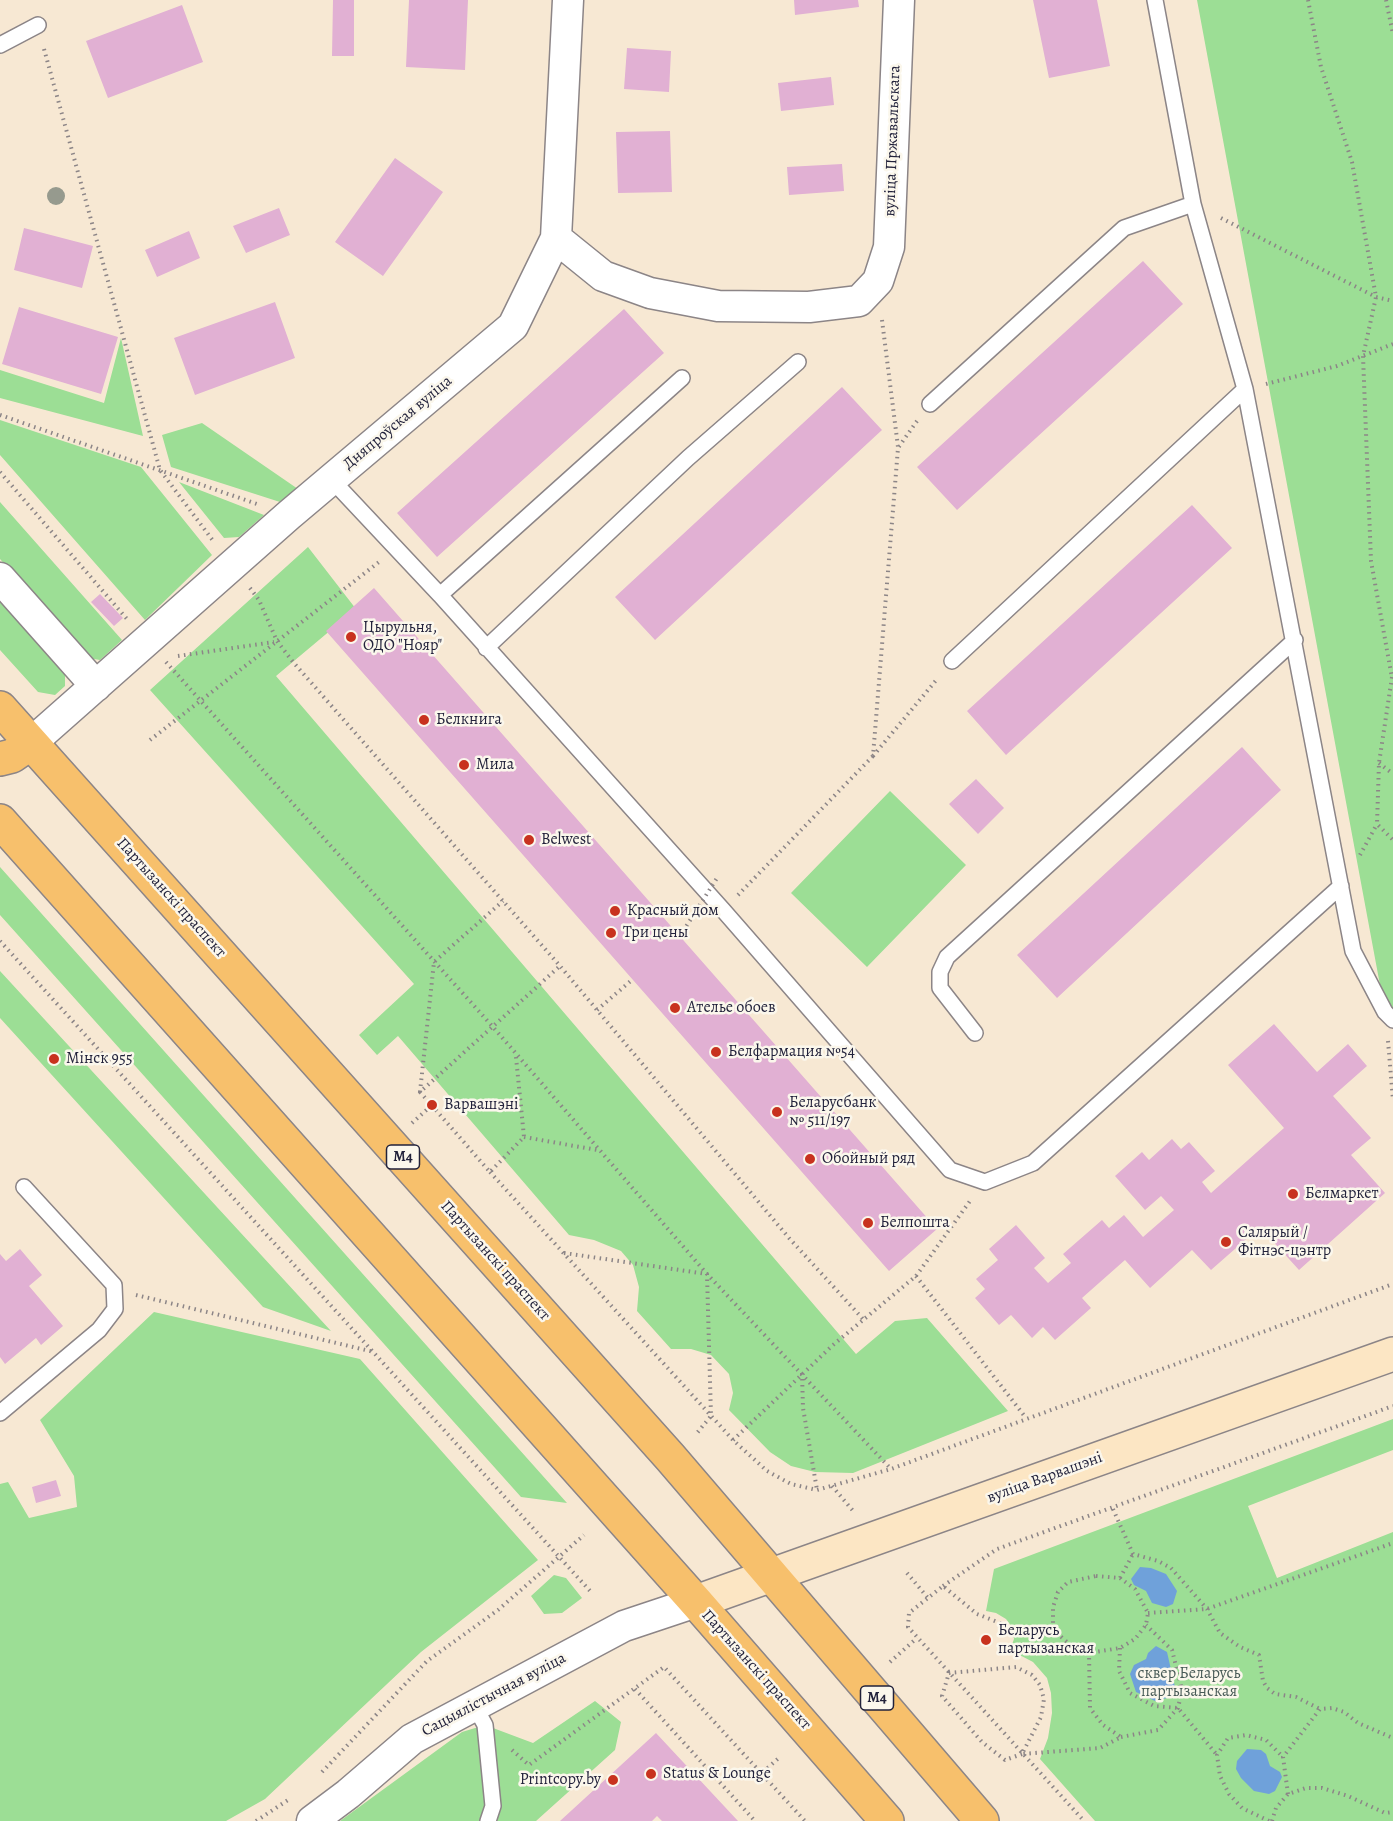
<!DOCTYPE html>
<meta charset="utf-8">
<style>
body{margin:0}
canvas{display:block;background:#f7e8d3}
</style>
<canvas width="1393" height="1821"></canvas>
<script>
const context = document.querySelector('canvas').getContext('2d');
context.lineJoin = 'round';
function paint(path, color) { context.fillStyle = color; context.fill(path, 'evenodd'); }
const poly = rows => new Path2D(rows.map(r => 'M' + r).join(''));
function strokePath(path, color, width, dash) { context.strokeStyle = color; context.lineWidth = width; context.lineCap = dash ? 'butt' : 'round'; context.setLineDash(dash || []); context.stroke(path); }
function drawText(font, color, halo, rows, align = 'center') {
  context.font = font + ' Alegreya,serif'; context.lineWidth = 5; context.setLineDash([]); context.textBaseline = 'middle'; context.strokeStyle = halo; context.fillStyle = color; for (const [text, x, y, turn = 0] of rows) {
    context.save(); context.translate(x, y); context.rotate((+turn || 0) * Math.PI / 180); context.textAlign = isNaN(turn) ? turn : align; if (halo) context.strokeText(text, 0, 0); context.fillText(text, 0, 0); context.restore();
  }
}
paint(poly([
 [1197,0,1393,0,1393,1020,1385,1012],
 [121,338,143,436,0,398,0,370,104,403],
 [0,420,141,467,212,555,145,620,0,455],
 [202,423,298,489,280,502,171,467,162,435],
 [179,482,264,515,239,537,224,538],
 [0,502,122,640,100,660,88,658,0,559],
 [308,547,356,609,276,676,856,1354,895,1321,927,1318,1008,1411,853,1473,815,1472,791,1466,770,1452,729,1410,733,1393,729,1374,711,1355,691,1349,671,1349,637,1311,639,1287,633,1265,621,1251,594,1240,569,1235,398,1036,377,1055,359,1035,414,984,150,690],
 [0,597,65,669,65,686,55,695,38,692,0,650],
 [890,791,966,865,867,967,791,893],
 [0,867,567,1503,521,1497,0,915],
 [0,971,331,1331,263,1307,0,1018],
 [154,1312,360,1359,538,1560,421,1652,265,1799,226,1821,0,1821,0,1484,8,1482,29,1518,77,1507,74,1476,40,1420],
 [1393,1419,1393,1450,1248,1506,1277,1578,1393,1532,1393,1821,1095,1821,1040,1759,1048,1738,1052,1713,1051,1693,1047,1678,1033,1662,1010,1650,1014,1639,1012,1627,1006,1619,996,1613,986,1611,994,1569],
 [554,1575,566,1578,582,1598,562,1613,544,1614,531,1596],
 [595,1701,621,1722,615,1750,536,1821,340,1821,462,1732,485,1725,533,1743]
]), '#9cde95');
paint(poly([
 [1140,1567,1151,1568,1166,1574,1177,1591,1173,1604,1166,1607,1152,1603,1146,1591,1134,1585,1131,1579],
 [1156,1646,1167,1652,1175,1687,1171,1697,1155,1701,1136,1692,1130,1674,1134,1665,1146,1659,1148,1653],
 [1247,1749,1261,1750,1266,1754,1270,1766,1280,1772,1282,1777,1275,1791,1269,1794,1254,1791,1241,1778,1236,1769,1237,1761]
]), '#6fa1da');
paint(poly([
 [333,0,354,0,354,56,332,56],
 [409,0,468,0,465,70,406,67],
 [794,0,858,0,859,7,795,15],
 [1033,0,1097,0,1110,66,1049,78],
 [182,5,203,62,108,98,86,41],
 [627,48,671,51,669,92,624,89],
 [831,77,834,105,781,111,778,83],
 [670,131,672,192,618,193,616,132],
 [395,158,443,192,383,276,335,242],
 [842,164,844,191,789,195,787,167],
 [279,208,290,235,246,253,233,226],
 [24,228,93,246,82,288,14,270],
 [189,231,200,258,157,277,145,250],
 [1143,261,1183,304,957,510,917,467],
 [275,302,295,358,195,395,174,338],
 [19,307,118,337,101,394,2,364],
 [624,309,664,353,437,557,397,513],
 [842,387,882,430,655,640,615,597],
 [1192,505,1232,548,1006,755,967,711],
 [374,588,937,1229,889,1271,326,631],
 [100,594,123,618,114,626,91,602],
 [1242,747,1281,790,1057,998,1017,955],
 [976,779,1004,808,978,834,949,804],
 [1274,1024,1317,1072,1348,1044,1367,1066,1333,1096,1371,1138,1351,1155,1385,1193,1299,1270,1260,1227,1211,1270,1192,1250,1150,1288,1125,1260,1082,1298,1091,1308,1055,1340,1043,1327,1032,1338,1011,1315,999,1325,975,1298,985,1289,976,1279,998,1260,989,1249,1016,1225,1045,1258,1034,1268,1048,1283,1071,1263,1063,1254,1102,1220,1109,1228,1124,1215,1143,1237,1174,1210,1161,1196,1145,1210,1115,1176,1142,1152,1149,1160,1172,1139,1181,1149,1189,1142,1215,1171,1202,1182,1211,1193,1284,1128,1228,1065],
 [20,1249,42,1275,29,1286,63,1326,41,1345,36,1338,5,1364,0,1357,0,1254,6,1261],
 [56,1480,61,1496,36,1503,32,1487],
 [656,1733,738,1821,662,1821,657,1816,652,1821,560,1821]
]), '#e1b0d3');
const lane = poly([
 [1155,0,1193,204,1245,389,1353,951,1385,1012,1393,1020],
 [0,45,38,25],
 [930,404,1124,228,1193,204],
 [331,479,440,595,723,910,950,1170,985,1182,1033,1163,1341,886],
 [440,595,682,378],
 [486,648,688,458,798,362],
 [952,661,1245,389],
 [975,1033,940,988,940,972,947,957,1295,640],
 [0,1413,99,1330,115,1309,114,1285,24,1187],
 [474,1705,485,1725,493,1806,488,1821]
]);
const street = poly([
 [556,238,603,276,650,293,718,306,809,307,859,301,878,281,889,247,899,0],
 [0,578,96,686],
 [31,743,289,515,513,326,556,238,568,0],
 [312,1821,348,1794,412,1739,624,1626,696,1602]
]);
const secondary = poly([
 [696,1602,1393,1354]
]);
const primary = poly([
 [0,708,670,1457,982,1821],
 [0,759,12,756,31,743],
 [0,821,696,1602,887,1821]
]);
strokePath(lane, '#8c8587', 18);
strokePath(street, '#8c8587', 33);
strokePath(secondary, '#8c8587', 36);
strokePath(primary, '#8c8587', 36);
strokePath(poly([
 [1308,0,1321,67,1352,162,1376,297,1363,356,1371,561,1392,678],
 [1386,0,1393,34],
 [44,49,160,470,214,542],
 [1221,218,1376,297,1393,301],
 [882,320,898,447],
 [1266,384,1337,366,1393,344],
 [0,415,257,504],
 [917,421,898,448,873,756,938,678],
 [0,472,127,619],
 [250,588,259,600,277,641,293,662,560,966,789,1238,863,1319],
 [178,656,274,642],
 [166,662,493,1027,707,1274,891,1469],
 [1392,677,1379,763,1377,824,1393,840],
 [150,740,379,562],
 [1379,763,1393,774],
 [1360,855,1377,824],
 [738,895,873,756],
 [0,941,591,1592],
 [597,1010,633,979],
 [1388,1041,1393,1100],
 [516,1057,524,1137,490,1172,420,1092,560,966],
 [420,1092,434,962,503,901],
 [412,1123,432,1105],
 [524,1137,597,1150],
 [490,1172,733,1440,767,1471,791,1484,817,1490,891,1469,1393,1284],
 [564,1253,707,1274,711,1416,697,1433],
 [916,1276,1026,1418],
 [136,1295,374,1352],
 [802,1373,803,1408,817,1490],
 [733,1440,833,1345,916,1276,970,1201],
 [832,1486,854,1512],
 [1113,1509,1133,1554,1158,1561,1171,1568,1207,1609,1220,1633,1240,1647,1259,1655,1263,1681,1267,1688,1275,1694,1296,1697,1320,1709],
 [907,1573,928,1598],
 [1096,1576,1120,1578,1135,1589,1148,1613,1146,1625,1135,1639,1120,1648,1089,1653,1069,1644,1059,1635,1053,1623,1053,1607,1058,1592,1068,1582,1096,1576],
 [1120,1578,1133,1554],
 [943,1586,997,1549,1393,1406],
 [1148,1613,1207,1609,1393,1543],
 [1059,1635,1023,1632,977,1614,943,1586,909,1613,908,1627,1084,1821],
 [1120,1648,1119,1671,1130,1693,1154,1706,1178,1708,1217,1755],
 [890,1662,917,1638],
 [635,1689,755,1821],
 [1121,1737,1158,1730,1178,1708,1182,1690,1172,1650,1146,1625],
 [512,1750,529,1765,664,1667,805,1821],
 [1022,1754,1005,1760,982,1742,942,1696,949,1673,1016,1667,1032,1675,1040,1685,1044,1699,1041,1717,1022,1754,1100,1748,1121,1737,1103,1725,1090,1708,1089,1653],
 [322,1772,427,1661,498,1610,584,1535],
 [763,1772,780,1757],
 [1288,1794,1283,1757,1320,1709,1332,1708,1344,1712,1358,1723,1393,1738],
 [256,1821,288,1800],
 [1269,1821,1242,1808,1229,1794,1220,1776,1217,1755,1228,1738,1246,1735,1266,1740,1283,1757],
 [1272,1821,1276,1808,1288,1794,1306,1788,1322,1788,1348,1796,1385,1813,1393,1812]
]), '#8c8587', 4, [1.5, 4.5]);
strokePath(lane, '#fff', 15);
strokePath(street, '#fff', 30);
strokePath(secondary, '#fce6c4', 33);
strokePath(primary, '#f7c06c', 33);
strokePath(poly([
 [680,936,717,878]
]), '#8c8587', 4, [1.5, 4.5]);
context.fillStyle = '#969a8e';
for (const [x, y] of [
 [56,196]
]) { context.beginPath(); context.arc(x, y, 9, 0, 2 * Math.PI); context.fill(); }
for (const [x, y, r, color] of [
 [351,637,6,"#c8321e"],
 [424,720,6,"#c8321e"],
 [464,765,6,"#c8321e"],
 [529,840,6,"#c8321e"],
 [615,911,6,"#c8321e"],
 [611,933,6,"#c8321e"],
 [675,1008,6,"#c8321e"],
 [716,1052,6,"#c8321e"],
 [54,1059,6,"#c8321e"],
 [432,1105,6,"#c8321e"],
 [777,1112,6,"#c8321e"],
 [810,1159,6,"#c8321e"],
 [1293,1194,6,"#c8321e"],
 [868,1223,6,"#c8321e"],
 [1226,1242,6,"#c8321e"],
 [986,1640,6,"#c8321e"],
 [651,1774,6,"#c8321e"],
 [613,1780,6,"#c8321e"]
]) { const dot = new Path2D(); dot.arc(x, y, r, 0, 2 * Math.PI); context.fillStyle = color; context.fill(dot); strokePath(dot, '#fbf7ec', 2); }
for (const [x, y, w] of [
 [403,1157,33],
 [877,1698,33]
]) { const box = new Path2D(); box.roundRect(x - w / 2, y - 12, w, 24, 4.5); context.fillStyle = '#fbf7ec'; context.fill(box); strokePath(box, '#22223b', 1.5); }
drawText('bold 15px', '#22223b', null, [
 ["М4",403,1157],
 ["М4",877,1698]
]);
drawText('16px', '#22223b', '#fbf7ec', [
 ["вуліца Пржавальскага",893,141,-88],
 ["Дняпроўская вуліца",398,423,-40],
 ["Партызанскі праспект",171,898,48],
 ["Партызанскі праспект",495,1261,48],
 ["вуліца Варвашэні",1045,1478,-20],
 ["Партызанскі праспект",756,1670,48],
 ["Сацыялістычная вуліца",494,1695,-28]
]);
drawText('16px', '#22223b', '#fbf7ec', [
 ["Цырульня,",363,628],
 ["ОДО \"Нояр\"",363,646],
 ["Белкнига",436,720],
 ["Мила",476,765],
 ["Belwest",541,840],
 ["Красный дом",627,911],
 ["Три цены",623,933],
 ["Ателье обоев",687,1008],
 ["Белфармация №54",728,1052],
 ["Мінск 955",66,1059],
 ["Беларусбанк",789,1103],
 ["№ 511/197",789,1121],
 ["Варвашэні",444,1105],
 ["Обойный ряд",822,1159],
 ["Белмаркет",1305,1194],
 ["Белпошта",880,1223],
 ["Салярый /",1238,1233],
 ["Фітнэс-цэнтр",1238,1251],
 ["Беларусь",998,1631],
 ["партызанская",998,1649],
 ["Status & Lounge",663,1774],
 ["Printcopy.by",601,1780,"right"]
], 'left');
drawText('16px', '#475a56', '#fbf7ec', [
 ["сквер Беларусь",1189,1674],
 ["партызанская",1189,1692]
]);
</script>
